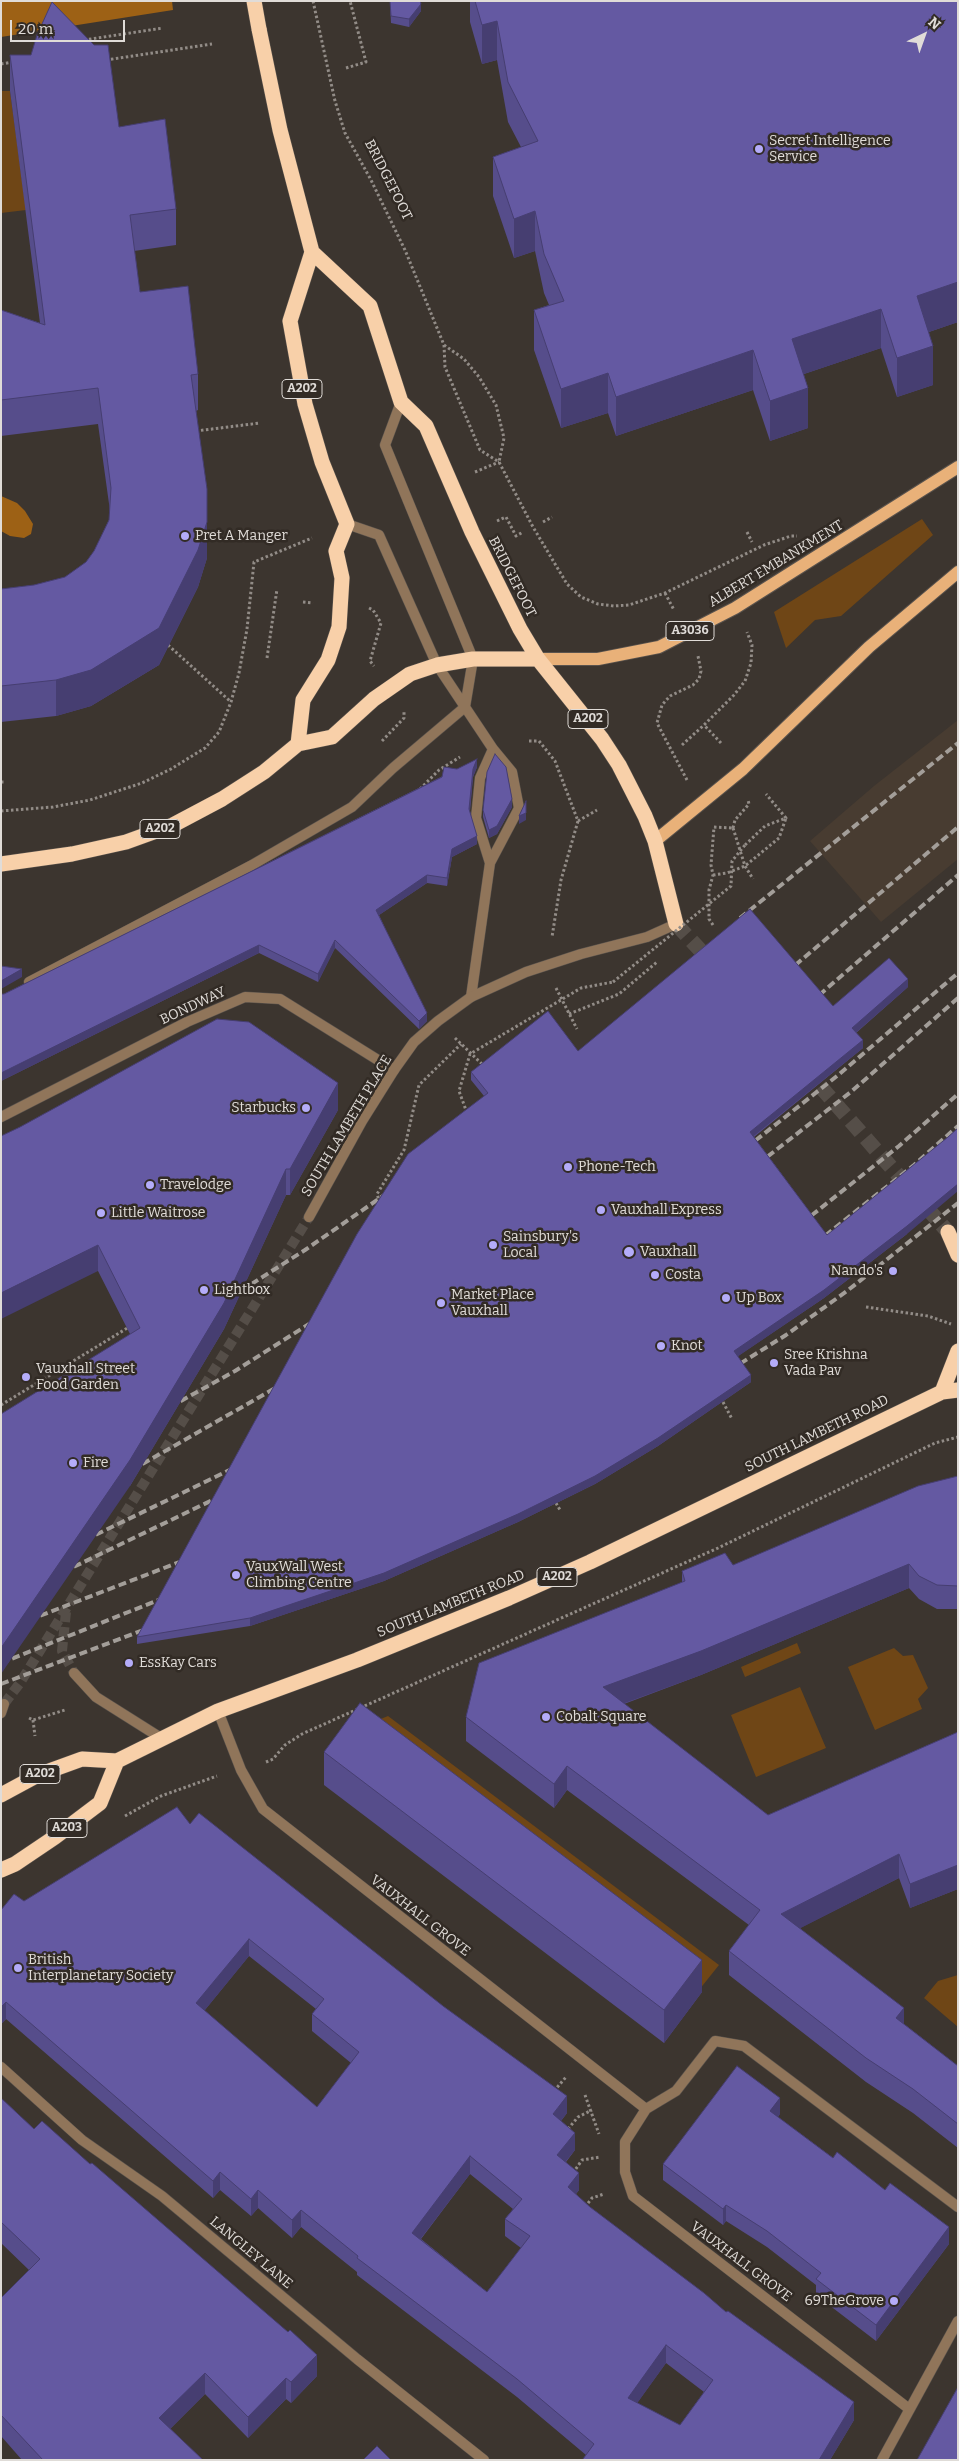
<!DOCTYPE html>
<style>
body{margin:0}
#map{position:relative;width:959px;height:2461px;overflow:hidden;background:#3c352f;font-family:Bitter,serif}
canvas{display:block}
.frame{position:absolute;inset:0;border:2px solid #e0dcd8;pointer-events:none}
.north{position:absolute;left:899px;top:10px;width:50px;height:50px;-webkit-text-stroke:4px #322b25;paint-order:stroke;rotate:42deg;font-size:14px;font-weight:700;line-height:20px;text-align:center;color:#e0dcd8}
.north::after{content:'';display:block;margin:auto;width:18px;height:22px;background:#e0dcd8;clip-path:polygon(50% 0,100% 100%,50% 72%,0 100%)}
.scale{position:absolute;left:10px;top:20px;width:115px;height:22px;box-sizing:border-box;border:2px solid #e0dcd8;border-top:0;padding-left:6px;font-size:15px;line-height:18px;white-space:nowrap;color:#e0dcd8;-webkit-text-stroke:4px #322b25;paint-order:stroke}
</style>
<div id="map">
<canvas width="959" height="2461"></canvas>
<div class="frame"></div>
<div class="north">N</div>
<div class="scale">20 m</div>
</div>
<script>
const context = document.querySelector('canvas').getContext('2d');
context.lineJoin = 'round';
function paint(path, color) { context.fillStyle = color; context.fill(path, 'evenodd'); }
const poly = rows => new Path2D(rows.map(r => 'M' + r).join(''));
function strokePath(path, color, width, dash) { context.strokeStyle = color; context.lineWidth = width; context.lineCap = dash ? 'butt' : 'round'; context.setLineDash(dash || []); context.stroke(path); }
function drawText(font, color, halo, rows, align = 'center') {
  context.font = font + ' Bitter,serif'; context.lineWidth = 5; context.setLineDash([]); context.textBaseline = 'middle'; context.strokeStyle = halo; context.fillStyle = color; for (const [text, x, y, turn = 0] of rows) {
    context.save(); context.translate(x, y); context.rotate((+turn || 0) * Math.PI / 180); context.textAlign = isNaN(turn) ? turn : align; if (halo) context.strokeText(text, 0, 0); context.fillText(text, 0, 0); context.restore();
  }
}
paint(poly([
 [958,720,958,859,881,922,810,841,874,786]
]), '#483c31');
paint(poly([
 [1,91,10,91,26,210,1,213],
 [922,519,933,535,841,616,815,620,786,648,774,612],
 [797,1643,801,1653,745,1677,741,1667],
 [894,1648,903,1656,913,1655,928,1688,918,1699,922,1709,875,1730,848,1667],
 [800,1687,826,1748,756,1777,731,1715],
 [388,1716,719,1965,699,1990,371,1723],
 [958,1975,958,2027,924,1998,938,1981]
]), '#6f4616');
paint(poly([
 [1,1,172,1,173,10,1,37],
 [1,496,17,503,25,511,33,524,31,534,24,538,10,536,1,531]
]), '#9d6115');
strokePath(poly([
 [66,1612,62,1651,74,1673],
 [4,1704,20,1683,309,1217]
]), '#554e48', 10, [10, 5]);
strokePath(poly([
 [676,924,714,965],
 [805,1069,948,1232]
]), '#554e48', 15, [15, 8]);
const lane = poly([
 [347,524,379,535,437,665,493,749,512,772,519,808,490,863,471,997],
 [490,863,476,818,480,778,493,749],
 [29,982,252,865,352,807,393,768,465,707,473,659,385,445,401,402],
 [1,1117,187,1022,245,997,280,999,394,1070]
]);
const street = poly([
 [309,1217,362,1121,394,1070,414,1042,438,1021,471,997,526,972,581,954,647,937,676,924],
 [74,1673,96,1697,161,1738],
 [218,1711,241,1770,263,1809,646,2109],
 [1,1713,4,1704],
 [1,2067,82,2140,162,2196,357,2359,484,2460],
 [908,2408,633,2196,625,2172,625,2142,646,2109,676,2091,715,2041,744,2046,958,2207],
 [882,2460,958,2321]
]);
const primary = poly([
 [538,659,598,659,659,647,735,608,958,467],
 [655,841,743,769,869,647,958,572]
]);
const highway = poly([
 [259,29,280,130,312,252,290,321,305,404,322,462,347,524,336,551,342,578,339,627,328,660,303,700,298,744],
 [312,252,370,306,401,402,426,426,472,532,520,629,538,659,602,739,619,765,645,816,655,841,676,924],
 [1,864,72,854,126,842,173,825,222,799,264,772,298,744,332,737,374,699,410,674,437,665,473,659,538,659],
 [948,1232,958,1255],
 [942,1392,958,1351],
 [1,1795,38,1775,82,1759,117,1761,218,1711,357,1660,509,1598,590,1562,942,1392,958,1390],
 [1,1870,15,1864,55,1837,100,1803,117,1761]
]);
strokePath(lane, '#5a534d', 11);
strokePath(street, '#5a534d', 11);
strokePath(primary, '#5a534d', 14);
strokePath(highway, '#5a534d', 16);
strokePath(poly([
 [313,1,335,101,345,133,371,180,405,250,444,345,445,367,480,450,499,462,533,527,567,584,581,597,598,604,614,606,629,605,665,593,764,545,791,536,797,536],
 [84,40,163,28],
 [106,60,212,44],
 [1,64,13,62],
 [346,68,366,62,350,1],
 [444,345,464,359,479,377,496,405,504,438,499,462],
 [196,431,260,423],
 [475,472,499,462],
 [497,521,506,517,516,536,523,532],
 [543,522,552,517],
 [747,532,752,542],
 [665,593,674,610],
 [303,602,313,603],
 [369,608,373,610,381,623,370,661,374,666],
 [168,645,231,702],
 [267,658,277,589],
 [382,741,404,718,404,711],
 [529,741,539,741,555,761,578,821,561,880,552,937],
 [721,743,704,725,734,695,745,681,751,663,752,645,747,632],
 [682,745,704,725],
 [687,780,657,723,662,705,670,696,693,685,699,679,701,671,698,656],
 [1,782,5,782],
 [420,789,439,770,460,757],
 [1,811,53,807,90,800,142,783,171,769,205,748,219,732,231,702,239,673,247,629,254,562,312,538],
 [578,821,597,810],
 [714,827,733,828],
 [733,828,735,820,749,804,748,800],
 [733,828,745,866,753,879],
 [745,845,765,826,786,818,766,794],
 [713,875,727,873,745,866,779,838,786,818],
 [713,925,709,919,709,890,713,875,711,865,714,827],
 [556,988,577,1029],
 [569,1014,619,994,657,962],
 [455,1038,483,1065],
 [467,1113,459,1091,470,1054,581,988,613,982],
 [380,1203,377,1194,404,1150,419,1085,461,1044],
 [866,1307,928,1316,951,1324],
 [723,1402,732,1419],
 [1,1405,129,1327],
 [556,1503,560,1510],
 [29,1718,33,1720,65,1710],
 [33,1720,35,1736],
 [266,1762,273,1759,285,1745,302,1734,718,1548,935,1443,958,1437],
 [125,1816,161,1796,217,1776],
 [554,2091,566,2077],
 [585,2095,599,2134],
 [568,2129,578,2117,592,2110],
 [573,2173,582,2160,600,2157],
 [585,2207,592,2198,604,2194]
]), '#928c87', 3, [2.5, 2.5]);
strokePath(lane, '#90755a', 10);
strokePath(street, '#90755a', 10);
strokePath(primary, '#e9b179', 12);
strokePath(highway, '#f8d0a9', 15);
strokePath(poly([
 [740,918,958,743],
 [786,973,958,827],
 [810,1003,958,875],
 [746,1148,837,1076,958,973],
 [758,1164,852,1091,958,998],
 [802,1223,899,1146,958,1094],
 [816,1243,914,1165,958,1126],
 [231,1297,305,1250,393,1189],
 [730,1370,786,1335,847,1291,958,1203],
 [170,1407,235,1371,320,1317],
 [132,1470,284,1383],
 [85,1540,240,1465],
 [63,1572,225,1494],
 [29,1620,190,1558],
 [1,1663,171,1595],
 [1,1684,154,1626]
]), '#a39e99', 4, [8, 4]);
const highwayBridge = poly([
 [254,1,259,29]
]);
strokePath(highwayBridge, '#5a534d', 16, []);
strokePath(poly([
 [613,982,731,886,732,861,745,845]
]), '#928c87', 3, [2.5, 2.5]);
strokePath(highwayBridge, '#f8d0a9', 15);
paint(poly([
 [390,1,420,1,421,11,409,27,391,23],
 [470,1,958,1,958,322,929,332,933,385,897,397,881,348,804,374,808,428,770,441,753,390,616,436,608,413,561,428,534,350,534,310,549,305,544,293,535,251,514,258,493,196,493,157,521,147,508,122,497,60,482,64,470,22],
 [10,55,119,127,176,209,176,245,134,251,140,292,198,374,198,410,196,411,207,526,207,558,198,587,159,665,91,706,56,716,1,722,1,589,34,585,65,577,86,562,94,551,109,520,110,511,98,424,1,436,1,310,40,323,10,91],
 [477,767,473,777,470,811,477,844,452,857,447,886,427,883,379,915,427,1021,419,1029,335,948,318,982,259,953,1,1081,1,994,4,994,457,769],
 [512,807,497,834,489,838,483,817,483,810],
 [908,987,856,1033,863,1048,754,1137,827,1235,907,1234,824,1298,738,1356,751,1382,658,1446,595,1484,518,1522,384,1581,250,1626,137,1644,137,1637,484,1096,471,1080,471,1072,578,1051,833,1006],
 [338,1110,290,1195,286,1195,224,1329,130,1486,130,1334,98,1271,1,1136],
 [958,1476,958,1609,937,1609,919,1599,909,1588,701,1675,624,1704,768,1815,958,1732,958,1889,910,1908,899,1878,800,1928,904,2024,958,2066,958,2148,913,2113,866,2082,729,1975,729,1951,749,1925,567,1790,554,1808,466,1741,466,1717,682,1582,682,1571,733,1565],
 [324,1752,702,1992,664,2043,324,1785],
 [190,1824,567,2113,561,2121,575,2150,566,2162,579,2190,576,2194,590,2207,726,2312,854,2420,830,2460,583,2460,586,2455,517,2397,357,2275,357,2272,301,2227,292,2238,258,2208,251,2216,220,2190,213,2198,6,2019,1,2024,24,1901],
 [249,1956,316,2009,312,2014,312,2031,351,2063,317,2107,204,2011],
 [470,2174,513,2209,505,2219,505,2236,521,2248,487,2292,421,2239],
 [666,2363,704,2392,680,2425,637,2403],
 [1,2098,34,2129,317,2376,291,2403,286,2399,248,2438,205,2394,170,2429,203,2460,22,2460,1,2436,1,2298,29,2270,1,2243],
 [780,2114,778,2117,949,2244,876,2341,816,2295,816,2285,767,2247,726,2221,723,2225,663,2180,663,2164]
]), '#564d8b');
paint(poly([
 [421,4,421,11,409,27,409,19],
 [497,21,497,60,482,64,482,25],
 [535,211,535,251,514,258,514,219],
 [958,282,958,322,917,336,917,296],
 [881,309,881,348,792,378,792,339],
 [933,346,933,385,897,397,897,358],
 [753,350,753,390,616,436,616,397],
 [608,373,608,413,561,428,561,389],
 [808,388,808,428,770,441,770,401],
 [207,489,207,558,198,587,159,665,91,706,56,716,56,680],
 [477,759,477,767,473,777,469,817,469,809,473,769],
 [512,799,512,807,497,834,489,838,489,830],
 [526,813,526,820,519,824,519,816],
 [477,836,477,844,452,857,447,886,447,878,452,849],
 [427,875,427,883,376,917,376,910],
 [335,940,335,948,318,982,318,974],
 [259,945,259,953,1,1081,1,1073],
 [22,969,22,977,1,989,1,981],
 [908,979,908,987,852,1036,852,1028],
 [427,1013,427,1021,419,1029,419,1021],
 [863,1040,863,1048,750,1139,750,1132],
 [338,1083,338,1110,290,1195,290,1169],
 [286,1169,286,1195,224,1329,130,1486,1,1674,1,1648],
 [958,1184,958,1191,907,1234,824,1298,734,1359,734,1351],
 [98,1245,98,1271,1,1319,1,1293],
 [751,1375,751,1382,658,1446,595,1484,518,1522,384,1581,250,1626,250,1618],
 [909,1564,909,1588,701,1675,603,1711,603,1687],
 [567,1766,567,1790,554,1808,554,1784],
 [899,1854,899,1878,781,1938,781,1914],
 [958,1865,958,1889,910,1908,910,1884],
 [249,1939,249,1956,196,2021,196,2003],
 [702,1960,702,1992,664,2043,664,2010],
 [6,2002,6,2019,1,2024,1,2007],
 [904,2008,904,2032,896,2018],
 [567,2096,567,2113,553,2131,553,2114],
 [780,2098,780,2114,770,2127,770,2111],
 [575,2133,575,2150,557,2172,557,2155],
 [470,2156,470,2174,412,2250,412,2233],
 [220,2172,220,2190,213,2198,213,2181],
 [579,2173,579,2190,568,2204,568,2187],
 [258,2190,258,2208,251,2216,251,2199],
 [726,2205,726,2221,723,2225,723,2209],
 [301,2210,301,2227,292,2238,292,2220],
 [949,2227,949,2244,876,2341,876,2325],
 [666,2345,666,2363,628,2416,628,2398],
 [317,2355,317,2376,291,2403,291,2382],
 [205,2373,205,2394,159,2440,159,2418],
 [286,2378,286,2399,248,2438,248,2417],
 [854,2402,854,2420,830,2460,819,2460]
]), '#463e71');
const building = poly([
 [390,1,420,1,421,4,409,19,391,16,390,1],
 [475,1,958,1,958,282,917,296,933,346,897,358,881,309,792,339,808,388,770,401,753,350,616,397,608,373,561,389,534,310,564,301,544,254,535,211,514,219,493,157,538,141,508,82,497,21,482,25,475,1],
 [52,2,94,45,108,45,119,127,165,119,176,209,130,215,140,292,188,286,198,374,191,375,207,489,207,522,198,550,159,628,91,670,56,680,1,686,1,589,34,585,65,577,86,562,94,551,109,520,111,488,98,388,1,400,1,310,45,325,10,55,31,55,37,35,52,2],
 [495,754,506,767,512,799,497,826,489,830,483,810,487,772,495,754],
 [477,759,473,769,469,809,477,836,452,849,447,878,427,875,376,910,427,1013,419,1021,335,940,318,974,259,945,1,1073,1,994,4,994,442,777,444,767,457,769,477,759],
 [526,801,526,813,519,816,526,801],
 [750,909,833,1006,889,958,908,979,852,1028,863,1040,750,1132,827,1235,948,1137,958,1128,958,1184,907,1226,824,1290,734,1351,751,1375,658,1438,595,1476,518,1514,384,1573,250,1618,137,1637,357,1234,408,1154,488,1093,471,1072,548,1011,578,1051,750,909],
 [1,966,22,969,1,981,1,966],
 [217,1019,249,1022,338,1083,290,1169,286,1169,224,1303,130,1460,1,1648,1,1414,140,1328,98,1245,1,1293,1,1136,20,1127,217,1019],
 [958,1476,958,1586,937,1585,919,1576,909,1564,701,1651,603,1687,768,1815,958,1732,958,1865,910,1884,899,1854,781,1914,904,2008,896,2018,958,2066,958,2124,913,2089,866,2058,729,1951,760,1910,567,1766,554,1784,466,1717,479,1663,685,1581,682,1571,725,1553,733,1565,918,1486,958,1476],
 [360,1703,702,1960,664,2010,324,1752,360,1703],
 [177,1807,190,1824,199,1813,443,2006,567,2096,553,2114,575,2133,557,2155,579,2173,568,2187,590,2207,704,2293,726,2312,728,2311,854,2402,819,2460,586,2460,583,2459,594,2444,517,2379,357,2258,358,2256,301,2210,292,2220,258,2190,251,2199,220,2172,213,2181,6,2002,1,2007,1,1910,14,1894,24,1901,177,1807],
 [249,1939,324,1999,312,2014,359,2052,317,2107,196,2003,249,1939],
 [470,2156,522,2199,505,2219,530,2236,487,2292,412,2233,470,2156],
 [666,2345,713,2380,680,2425,628,2398,666,2345],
 [737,2066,780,2098,770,2111,833,2158,837,2152,885,2190,890,2183,949,2227,876,2325,816,2279,821,2273,767,2231,726,2205,723,2209,663,2164,737,2066],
 [1,2098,34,2129,42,2121,90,2164,92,2163,288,2332,290,2330,317,2355,291,2382,286,2378,248,2417,205,2373,159,2418,203,2460,43,2460,1,2415,1,2298,40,2259,1,2222,1,2098],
 [958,2387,958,2460,917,2460,958,2387],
 [377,2446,391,2460,363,2460,377,2446]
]);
paint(building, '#6459a2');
strokePath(building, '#463e71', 1);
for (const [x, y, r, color] of [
 [759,149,5,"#b4acf9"],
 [185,536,5,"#b4acf9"],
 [306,1108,5,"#b4acf9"],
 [568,1167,5,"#b4acf9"],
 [150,1185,5,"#b4acf9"],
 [601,1210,5,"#b4acf9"],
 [101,1213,5,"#b4acf9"],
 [493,1245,5,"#b4acf9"],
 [629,1252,6,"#b4acf9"],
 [893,1271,5,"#b4acf9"],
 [655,1275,5,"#b4acf9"],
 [204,1290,5,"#b4acf9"],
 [726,1298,5,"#b4acf9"],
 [441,1303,5,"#b4acf9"],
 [661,1346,5,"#b4acf9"],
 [774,1363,5,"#b4acf9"],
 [26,1377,5,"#b4acf9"],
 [73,1463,5,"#b4acf9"],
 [236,1575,5,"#b4acf9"],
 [129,1663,5,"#b4acf9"],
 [546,1717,5,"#b4acf9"],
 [18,1968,5,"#b4acf9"],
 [894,2301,5,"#b4acf9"]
]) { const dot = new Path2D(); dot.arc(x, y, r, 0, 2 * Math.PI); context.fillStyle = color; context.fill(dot); strokePath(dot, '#322b25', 2); }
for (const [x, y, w] of [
 [302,389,40],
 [690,631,48],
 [588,719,40],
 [160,829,40],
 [557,1577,40],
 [40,1774,40],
 [67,1828,40]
]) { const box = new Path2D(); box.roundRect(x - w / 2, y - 9.5, w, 19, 4); context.fillStyle = '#322b25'; context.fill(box); strokePath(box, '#e0dcd8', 1); }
drawText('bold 12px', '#e0dcd8', null, [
 ["A202",302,389],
 ["A3036",690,631],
 ["A202",588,719],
 ["A202",160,829],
 ["A202",557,1577],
 ["A202",40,1774],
 ["A203",67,1828]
]);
drawText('14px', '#e0dcd8', '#322b25', [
 ["Secret Intelligence",769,141],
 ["Service",769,157],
 ["Pret A Manger",195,536],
 ["Starbucks",296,1108,"right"],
 ["Phone-Tech",578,1167],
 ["Travelodge",160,1185],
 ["Vauxhall Express",611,1210],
 ["Little Waitrose",111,1213],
 ["Sainsbury's",503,1237],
 ["Local",503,1253],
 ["Vauxhall",640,1252],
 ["Nando's",883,1271,"right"],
 ["Costa",665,1275],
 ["Lightbox",214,1290],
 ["Market Place",451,1295],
 ["Vauxhall",451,1311],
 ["Up Box",736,1298],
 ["Knot",671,1346],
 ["Sree Krishna",784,1355],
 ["Vada Pav",784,1371],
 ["Vauxhall Street",36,1369],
 ["Food Garden",36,1385],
 ["Fire",83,1463],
 ["VauxWall West",246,1567],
 ["Climbing Centre",246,1583],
 ["EssKay Cars",139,1663],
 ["Cobalt Square",556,1717],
 ["British",28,1960],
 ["Interplanetary Society",28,1976],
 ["69TheGrove",884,2301,"right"]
], 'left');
drawText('14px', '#e0dcd8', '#322b25', [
 ["BRIDGEFOOT",388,180,63],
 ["ALBERT EMBANKMENT",776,564,-31],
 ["BRIDGEFOOT",512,577,63],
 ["BONDWAY",193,1006,-25],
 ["SOUTH LAMBETH PLACE",347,1126,-59],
 ["SOUTH LAMBETH ROAD",817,1434,-26],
 ["SOUTH LAMBETH ROAD",451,1604,-22],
 ["VAUXHALL GROVE",420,1916,38],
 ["LANGLEY LANE",251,2253,40],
 ["VAUXHALL GROVE",741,2262,37]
]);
</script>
